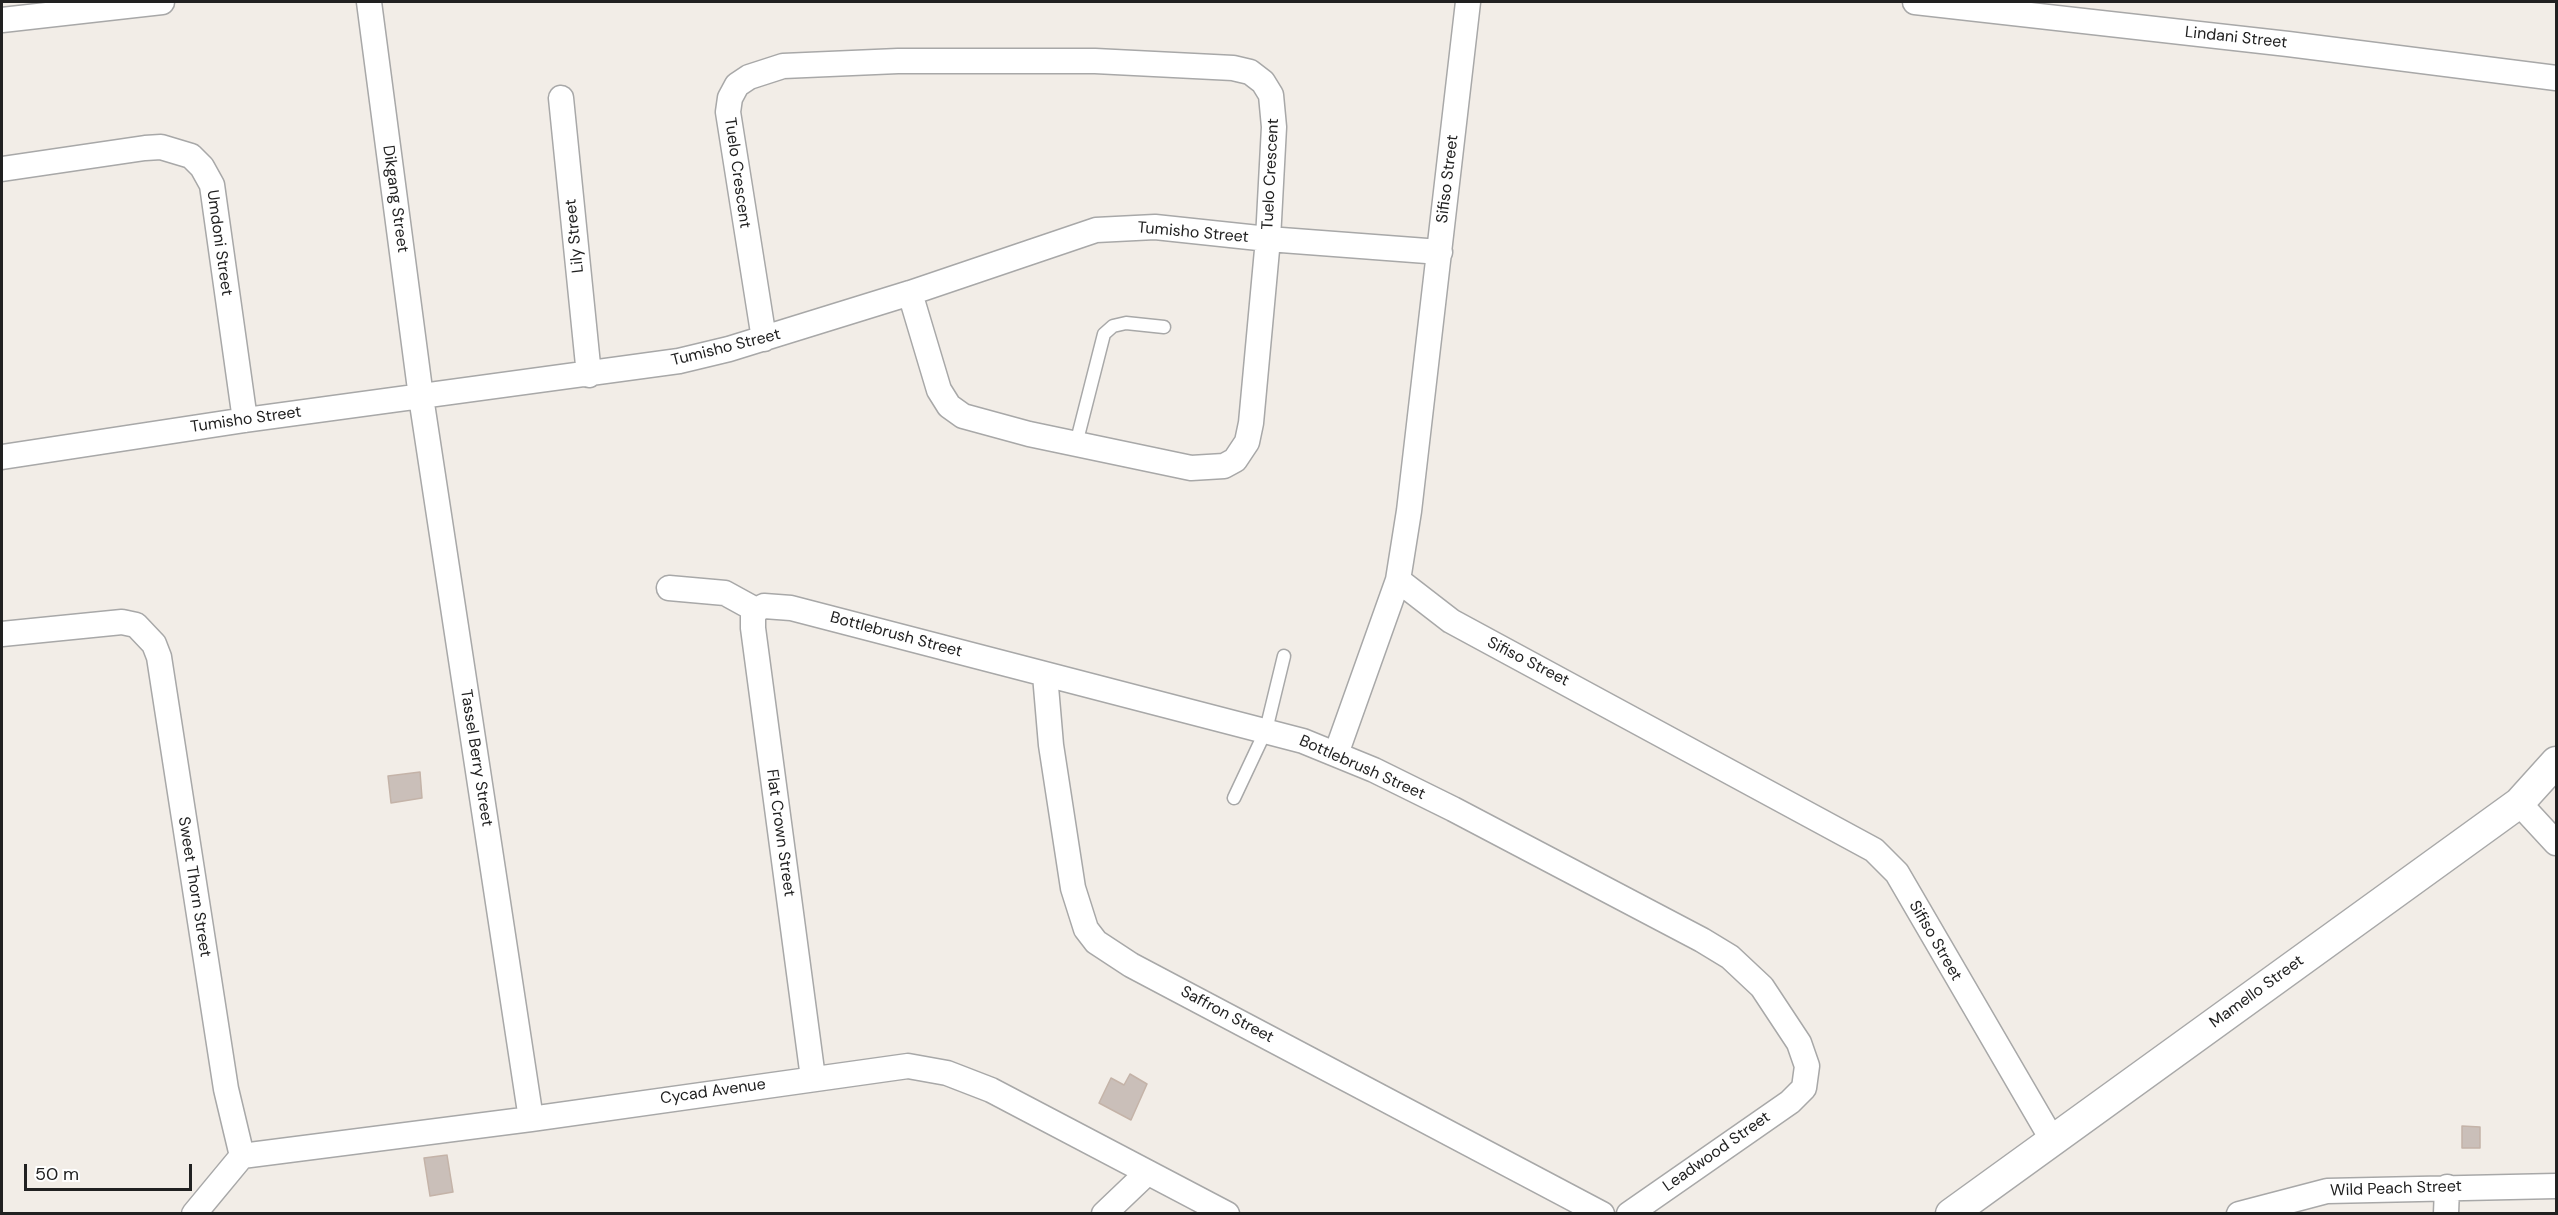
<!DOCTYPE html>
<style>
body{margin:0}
#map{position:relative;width:2558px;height:1215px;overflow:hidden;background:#f2ede7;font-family:"DM Sans",sans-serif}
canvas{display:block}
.frame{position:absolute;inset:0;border:3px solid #212121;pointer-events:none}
.scale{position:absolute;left:24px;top:1164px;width:168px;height:27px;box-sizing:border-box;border:3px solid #212121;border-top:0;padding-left:8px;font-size:18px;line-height:21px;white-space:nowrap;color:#212121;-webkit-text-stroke:4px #fff;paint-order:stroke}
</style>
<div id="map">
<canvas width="2558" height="1215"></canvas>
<div class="frame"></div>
<div class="scale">50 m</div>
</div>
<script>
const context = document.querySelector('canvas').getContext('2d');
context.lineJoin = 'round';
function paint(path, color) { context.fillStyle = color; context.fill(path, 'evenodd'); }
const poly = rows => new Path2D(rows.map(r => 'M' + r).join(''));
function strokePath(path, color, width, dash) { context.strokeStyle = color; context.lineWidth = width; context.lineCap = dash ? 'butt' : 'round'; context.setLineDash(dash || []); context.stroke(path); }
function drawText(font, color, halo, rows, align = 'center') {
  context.font = font + ' "DM Sans",sans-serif'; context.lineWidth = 4.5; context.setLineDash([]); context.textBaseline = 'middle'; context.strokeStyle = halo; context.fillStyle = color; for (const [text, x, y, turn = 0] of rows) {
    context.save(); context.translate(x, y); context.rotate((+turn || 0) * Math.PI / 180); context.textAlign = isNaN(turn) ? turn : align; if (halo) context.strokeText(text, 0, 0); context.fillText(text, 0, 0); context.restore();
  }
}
const building = poly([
 [420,772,422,798,391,803,388,776,420,772],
 [1130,1074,1147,1084,1131,1120,1099,1103,1111,1078,1124,1085,1130,1074],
 [2462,1126,2480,1127,2480,1148,2462,1148,2462,1126],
 [447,1155,453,1192,430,1196,424,1158,447,1155]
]);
paint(building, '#cabfb9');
strokePath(building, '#c4b3a8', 1.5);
const service = poly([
 [1076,444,1104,334,1113,326,1126,323,1164,327],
 [1234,798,1266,730,1284,656]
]);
const minor = poly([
 [369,2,421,397,531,1119],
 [1468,2,1409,511,1398,580,1451,621,1874,850,1897,873,2053,1141],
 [1915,2,2288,44,2556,78],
 [2,20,162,2],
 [561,98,589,375],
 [2,169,145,148,161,147,191,156,202,167,212,185,245,420],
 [764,339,728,112,730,98,737,85,749,77,783,66,898,61,1095,61,1233,68,1250,72,1263,82,1271,95,1274,127,1268,239,1251,423,1247,442,1235,460,1224,466,1191,468,1029,434,963,416,949,406,939,390,910,293],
 [2,457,245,420,679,361,729,349,910,293,1096,230,1155,227,1268,239,1440,252],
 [669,588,725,593,756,610],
 [2,634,122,622,136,625,154,644,159,657,226,1089,242,1156],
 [1045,675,1051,745,1073,888,1086,929,1096,942,1131,965,1602,1214],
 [1336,754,1398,580],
 [2519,803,2556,843],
 [813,1078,753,628,753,617,756,610,764,606,791,608,1303,741,1374,770,1453,809,1702,940,1730,957,1762,987,1799,1043,1807,1066,1804,1088,1790,1102,1629,1214],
 [194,1214,242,1156,531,1119,908,1066,947,1073,991,1090,1227,1214],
 [1104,1214,1147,1173],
 [2239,1214,2327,1191,2556,1186],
 [2446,1214,2447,1187]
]);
const tertiary = poly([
 [1951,1214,2519,803,2556,762]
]);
strokePath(service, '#a8a8a8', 15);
strokePath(minor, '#a8a8a8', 27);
strokePath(tertiary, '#a8a8a8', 33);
strokePath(service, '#fff', 12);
strokePath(minor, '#fff', 24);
strokePath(tertiary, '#fff', 30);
drawText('16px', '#212121', '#fff', [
 ["Lindani Street",2236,38,6],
 ["Tuelo Crescent",737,173,82],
 ["Tuelo Crescent",1271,174,-87],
 ["Sifiso Street",1448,179,-83],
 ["Dikgang Street",395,199,82],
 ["Tumisho Street",1193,233,5],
 ["Lily Street",575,236,-96],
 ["Umdoni Street",219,243,82],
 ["Tumisho Street",726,348,-14],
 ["Tumisho Street",246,420,-8],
 ["Bottlebrush Street",896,635,15],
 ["Sifiso Street",1528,662,27],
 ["Tassel Berry Street",476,758,81],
 ["Bottlebrush Street",1362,768,24],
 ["Flat Crown Street",780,833,82],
 ["Sweet Thorn Street",194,887,81],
 ["Sifiso Street",1935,941,60],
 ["Mamello Street",2257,992,-36],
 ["Saffron Street",1227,1015,28],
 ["Cycad Avenue",713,1092,-8],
 ["Leadwood Street",1717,1152,-35],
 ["Wild Peach Street",2396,1189,-2]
]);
</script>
